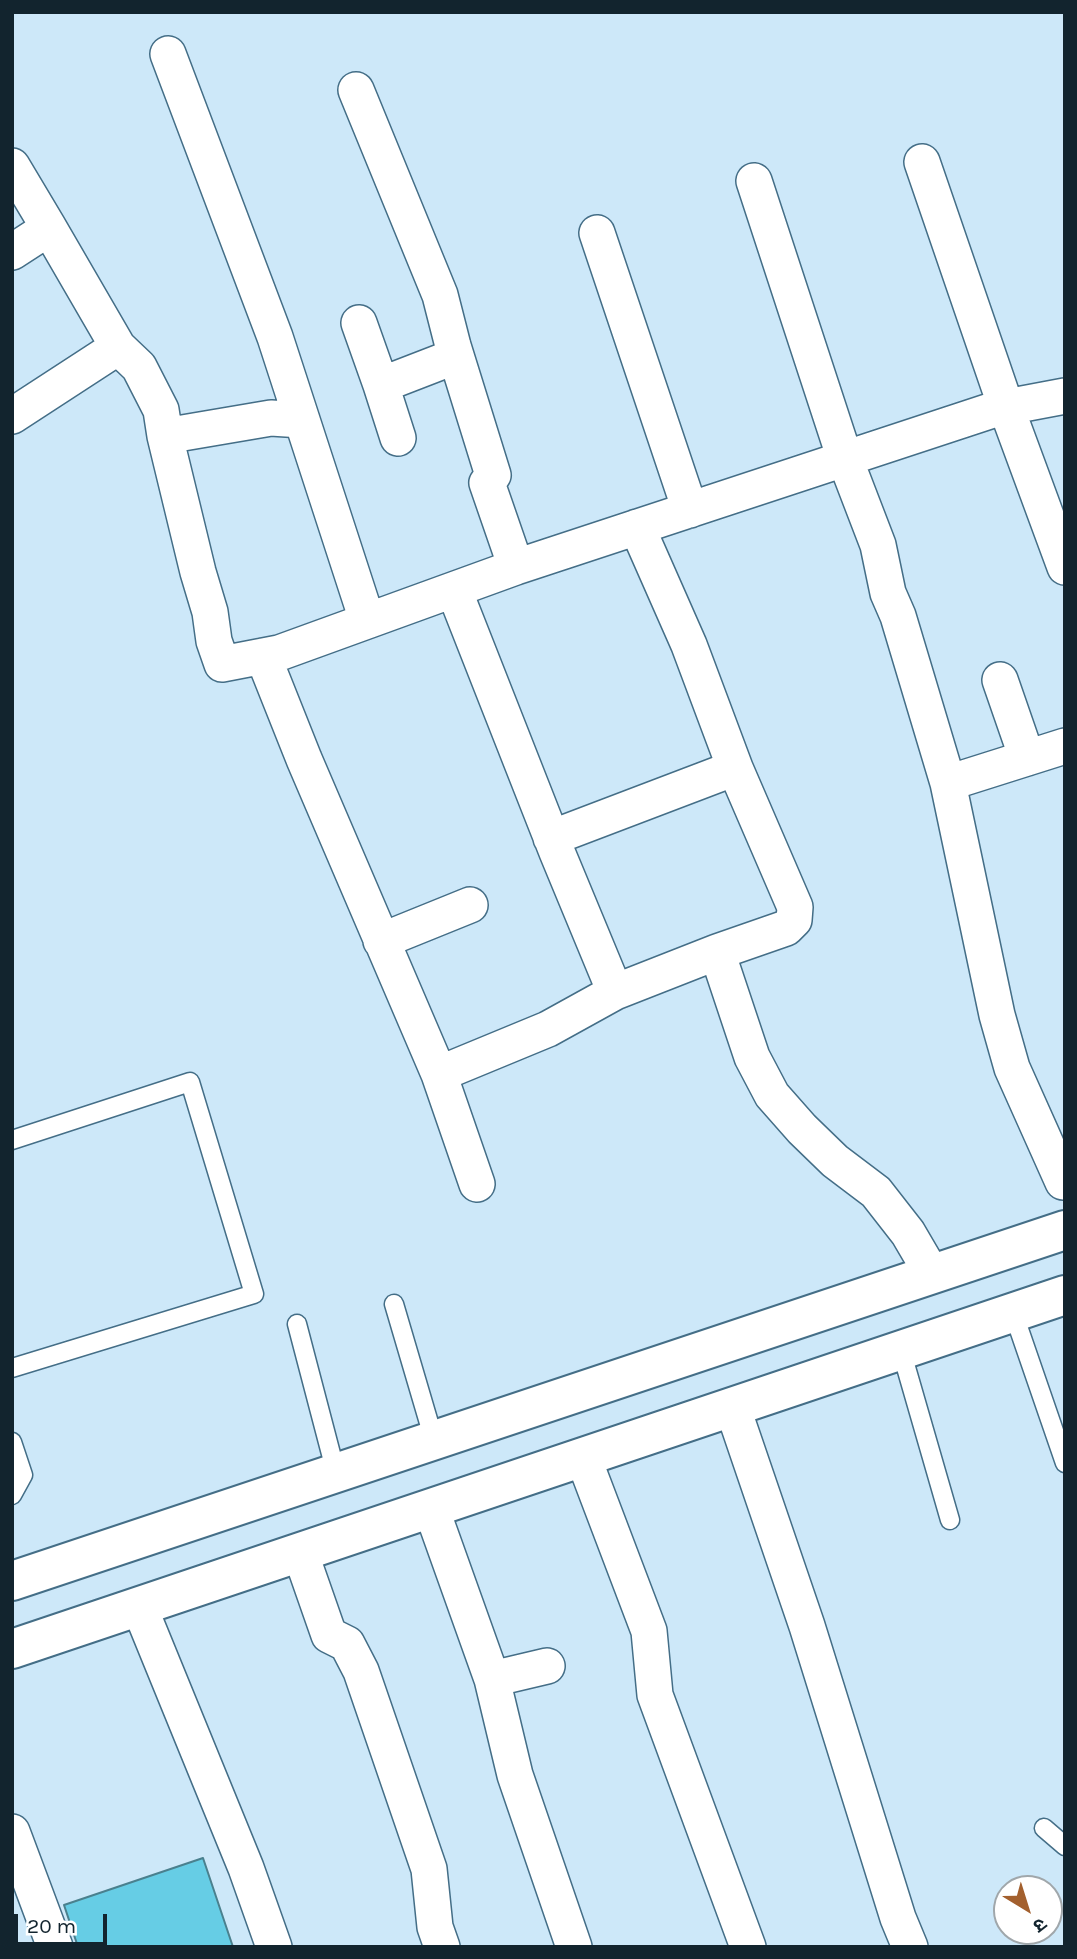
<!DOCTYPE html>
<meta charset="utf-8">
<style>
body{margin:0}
#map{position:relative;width:1077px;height:1959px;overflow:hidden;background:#cde8f9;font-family:Karla,"Noto Sans Devanagari",sans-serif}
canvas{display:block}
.frame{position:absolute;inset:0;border:14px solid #12242e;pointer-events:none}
.north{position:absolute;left:993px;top:1875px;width:70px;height:70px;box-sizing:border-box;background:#fff;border:2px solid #a0a7ab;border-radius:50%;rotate:142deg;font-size:19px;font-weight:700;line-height:28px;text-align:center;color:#12242e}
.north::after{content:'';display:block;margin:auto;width:24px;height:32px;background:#a3602e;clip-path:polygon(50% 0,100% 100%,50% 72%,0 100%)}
.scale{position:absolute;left:14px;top:1914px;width:93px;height:32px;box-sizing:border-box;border:4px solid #12242e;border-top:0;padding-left:9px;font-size:21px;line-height:24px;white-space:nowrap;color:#12242e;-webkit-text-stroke:5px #fff;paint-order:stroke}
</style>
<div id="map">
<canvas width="1077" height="1959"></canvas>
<div class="frame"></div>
<div class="north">उ</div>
<div class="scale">20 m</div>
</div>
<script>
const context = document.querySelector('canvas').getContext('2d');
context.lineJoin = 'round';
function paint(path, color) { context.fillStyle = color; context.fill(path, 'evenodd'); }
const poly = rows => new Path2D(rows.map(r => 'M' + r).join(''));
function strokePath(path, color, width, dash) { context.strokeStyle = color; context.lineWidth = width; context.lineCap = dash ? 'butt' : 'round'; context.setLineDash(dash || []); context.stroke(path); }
const building = poly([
 [203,1858,233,1947,78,1947,64,1905,203,1858]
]);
paint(building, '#66cde5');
strokePath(building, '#4a808e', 2);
const lane = poly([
 [12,1140,190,1082,254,1294,12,1368],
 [394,1304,434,1440],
 [1013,1312,1065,1463],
 [297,1324,336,1473],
 [901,1350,950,1520],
 [12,1442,23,1475,12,1495],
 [1044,1828,1065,1846]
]);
const street = poly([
 [168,54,275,337,367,620],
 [356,90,440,295,453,346,493,475,487,483,516,567],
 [922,162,1006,407,1065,567],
 [12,166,49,228],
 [754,181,845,459,878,545,888,593,898,616,948,783,1065,746],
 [597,233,690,510],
 [12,252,49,228,118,347,12,416],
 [359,323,381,385,456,356],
 [118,347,139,367,161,410,165,436,198,572,210,612,214,641,222,664,279,653,516,567,996,409,1065,396],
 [381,385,398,438],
 [165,436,271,418,302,420],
 [637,527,689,645,735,768],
 [263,656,304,759,439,1074,477,1184],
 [1000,680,1027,758],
 [948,783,997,1015,1012,1068,1063,1182],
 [551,838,735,768,795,907,794,920,786,928,717,952,615,992],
 [381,941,470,905],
 [717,952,752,1057,772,1095,802,1129,835,1161,876,1192,908,1233,932,1274],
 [439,1074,548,1029,615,992,557,852,454,590],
 [732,1406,807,1626,898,1918,910,1947],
 [583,1457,649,1631,655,1695,748,1947],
 [431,1508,492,1679,547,1666],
 [300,1552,329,1635,347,1644,361,1671,429,1869,435,1927,442,1947],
 [139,1606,246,1868,274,1947],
 [492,1679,515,1775,574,1947],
 [12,1832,55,1947]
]);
const primary = poly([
 [12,1581,1065,1230],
 [12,1649,1065,1295]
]);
strokePath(lane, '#446e87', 21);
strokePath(street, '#446e87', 38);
strokePath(primary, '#446e87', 42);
strokePath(lane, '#fff', 18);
strokePath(street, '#fff', 35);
strokePath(primary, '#fff', 38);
</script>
